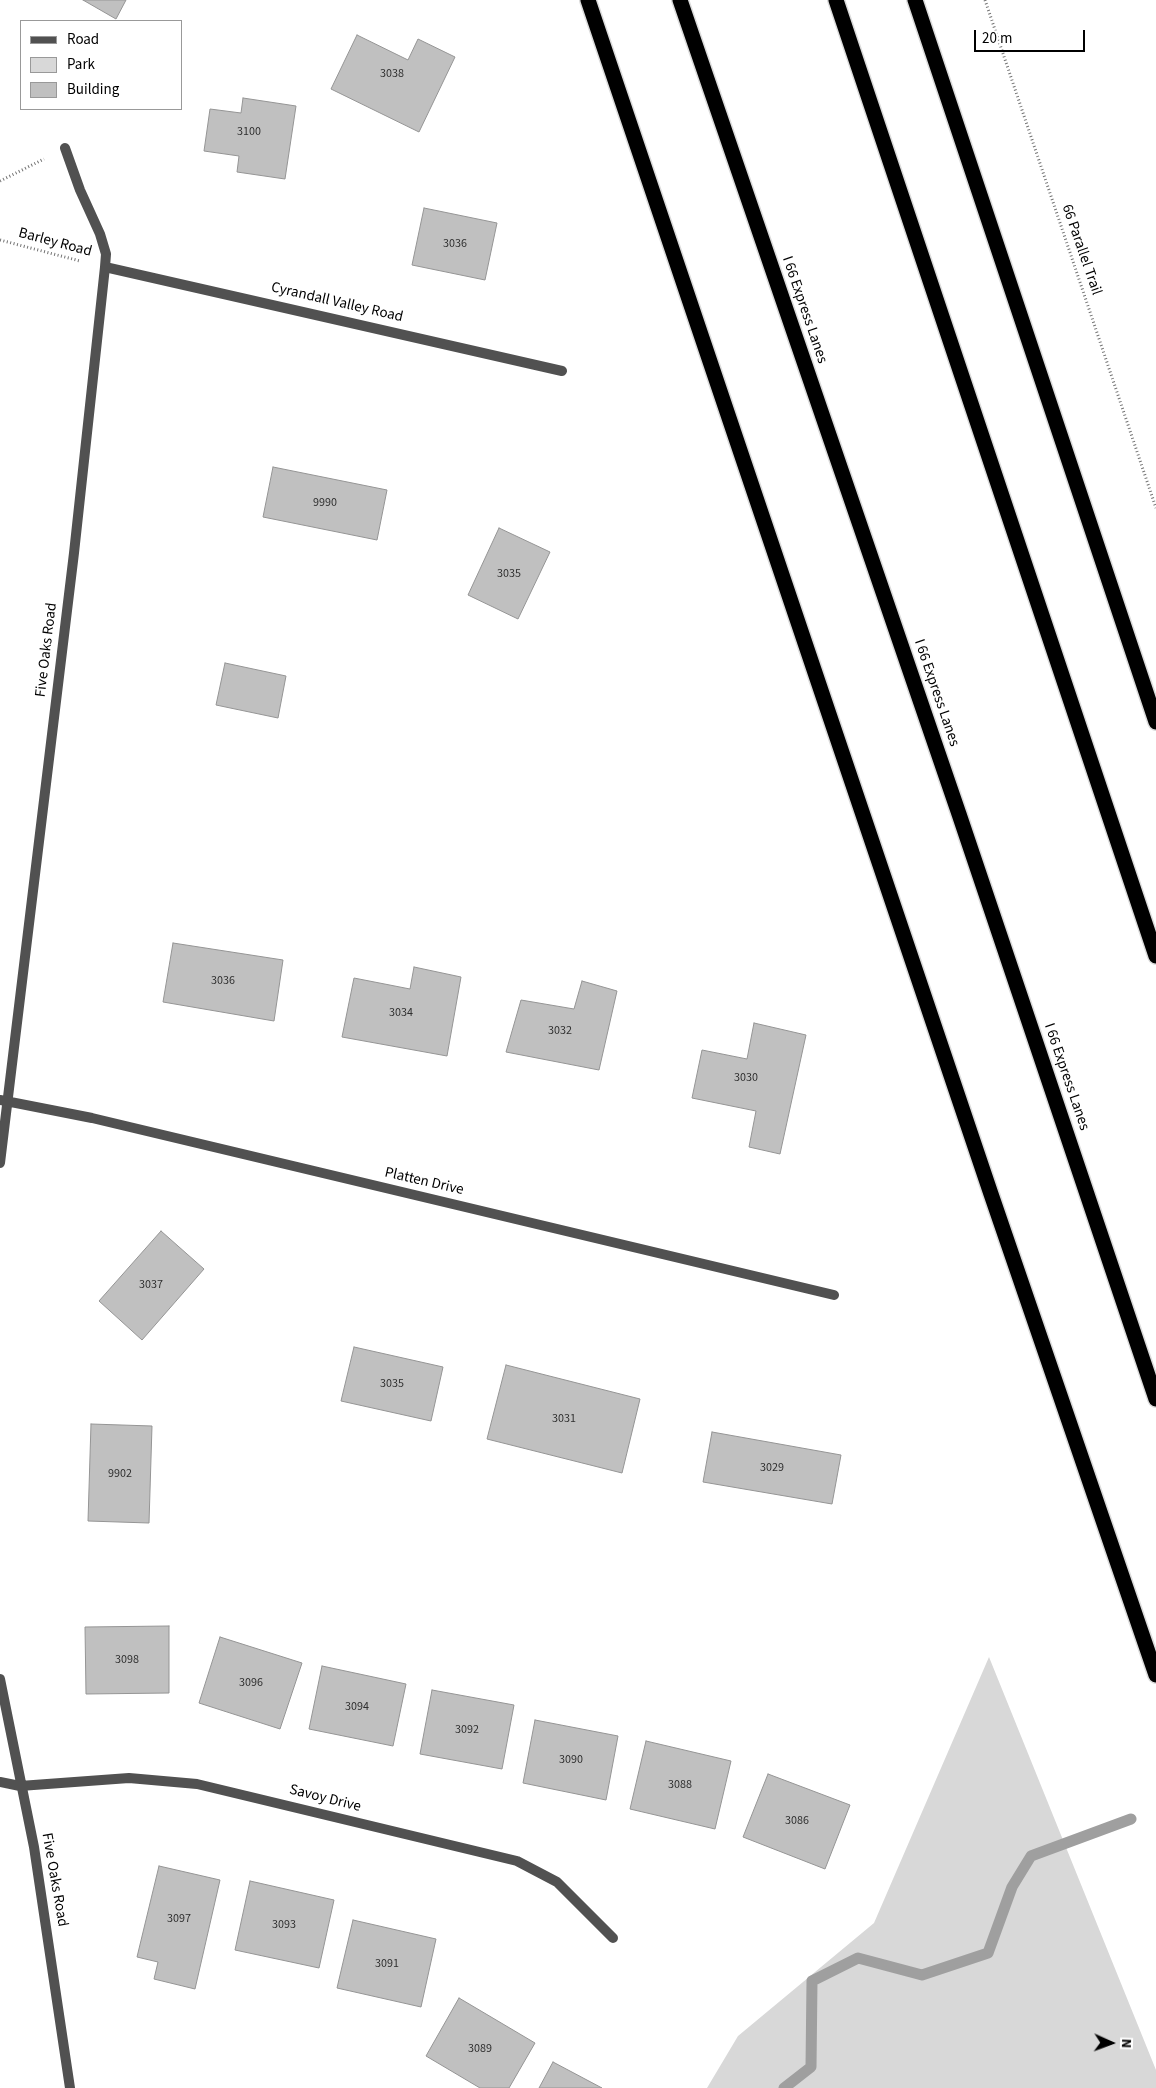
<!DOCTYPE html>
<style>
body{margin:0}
#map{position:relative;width:1156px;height:2088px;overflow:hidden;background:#fff;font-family:"Source Sans 3",sans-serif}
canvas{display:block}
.legend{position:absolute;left:20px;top:20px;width:162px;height:90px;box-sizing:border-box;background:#fff;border:1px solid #999;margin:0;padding:6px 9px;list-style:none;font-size:15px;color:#000}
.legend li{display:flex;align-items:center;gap:10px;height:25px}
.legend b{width:25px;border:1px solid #999}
.north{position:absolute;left:1086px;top:2018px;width:50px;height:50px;-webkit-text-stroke:4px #fff;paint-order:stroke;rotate:92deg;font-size:14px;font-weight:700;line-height:20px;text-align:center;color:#000}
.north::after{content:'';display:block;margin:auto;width:18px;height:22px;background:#000;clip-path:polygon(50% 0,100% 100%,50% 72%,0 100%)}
.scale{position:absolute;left:974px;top:30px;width:111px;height:22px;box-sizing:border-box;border:2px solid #000;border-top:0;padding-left:6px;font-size:15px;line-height:18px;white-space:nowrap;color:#000;-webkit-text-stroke:4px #fff;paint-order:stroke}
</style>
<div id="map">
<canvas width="1156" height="2088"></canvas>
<ul class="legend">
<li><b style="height:6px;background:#515151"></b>Road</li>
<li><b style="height:14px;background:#d8d8d8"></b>Park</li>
<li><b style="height:14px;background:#c0c0c0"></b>Building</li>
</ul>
<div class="north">N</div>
<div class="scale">20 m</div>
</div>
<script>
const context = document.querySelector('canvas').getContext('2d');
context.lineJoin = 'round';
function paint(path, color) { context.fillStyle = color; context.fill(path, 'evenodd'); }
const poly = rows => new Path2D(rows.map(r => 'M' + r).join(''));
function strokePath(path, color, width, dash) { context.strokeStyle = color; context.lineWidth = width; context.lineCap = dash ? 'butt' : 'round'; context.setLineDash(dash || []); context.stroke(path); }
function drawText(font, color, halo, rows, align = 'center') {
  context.font = font + ' "Source Sans 3",sans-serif'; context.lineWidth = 4; context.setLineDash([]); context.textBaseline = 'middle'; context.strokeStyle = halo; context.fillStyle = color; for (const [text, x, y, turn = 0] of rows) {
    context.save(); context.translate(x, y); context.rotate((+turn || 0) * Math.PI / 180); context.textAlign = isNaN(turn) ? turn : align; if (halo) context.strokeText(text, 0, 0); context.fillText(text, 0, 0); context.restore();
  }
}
paint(poly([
 [989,1657,1156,2070,1156,2088,707,2088,738,2036,874,1923]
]), '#d8d8d8');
strokePath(poly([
 [784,2088,811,2067,812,1981,858,1958,922,1975,988,1953,1012,1887,1031,1856,1131,1819]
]), '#9f9f9f', 11);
const building = poly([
 [83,0,126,0,116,19,83,0],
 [357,35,408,60,418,39,455,57,419,132,331,89,357,35],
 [243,98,296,106,285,179,237,172,239,156,204,151,210,109,241,113,243,98],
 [424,208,497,223,485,280,412,265,424,208],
 [273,467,387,490,377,540,263,517,273,467],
 [499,528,550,552,518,619,468,595,499,528],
 [225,663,286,676,278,718,216,705,225,663],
 [173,943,283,960,274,1021,163,1002,173,943],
 [414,967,461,977,447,1056,342,1037,354,978,410,989,414,967],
 [582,981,617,991,599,1070,506,1052,521,1000,574,1009,582,981],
 [754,1023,806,1035,780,1154,749,1147,756,1111,692,1098,702,1050,747,1059,754,1023],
 [161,1231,204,1269,142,1340,99,1301,161,1231],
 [354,1347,443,1367,431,1421,341,1401,354,1347],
 [506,1365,640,1399,622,1473,487,1439,506,1365],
 [91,1424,152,1426,149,1523,88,1521,91,1424],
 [712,1432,841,1455,832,1504,703,1482,712,1432],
 [169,1626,169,1693,86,1694,85,1627,169,1626],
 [220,1637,302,1663,280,1729,199,1703,220,1637],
 [322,1666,406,1684,393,1746,309,1729,322,1666],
 [432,1690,514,1705,502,1769,420,1754,432,1690],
 [535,1720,618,1736,606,1800,523,1783,535,1720],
 [646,1741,731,1761,715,1829,630,1809,646,1741],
 [768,1774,850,1805,825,1869,743,1837,768,1774],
 [159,1866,220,1880,195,1989,154,1979,158,1962,137,1957,159,1866],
 [250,1881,334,1900,319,1968,235,1950,250,1881],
 [353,1920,436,1939,421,2007,337,1988,353,1920],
 [459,1998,535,2043,509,2088,480,2088,426,2056,459,1998],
 [553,2062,602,2088,539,2088,553,2062]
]);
paint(building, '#c0c0c0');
strokePath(building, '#959595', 1);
const highway = poly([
 [588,0,991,1194,1156,1675],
 [680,0,959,814,1156,1399],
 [836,0,1156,956],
 [915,0,1156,722]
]);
strokePath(highway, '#dbdbdb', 18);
strokePath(poly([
 [985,0,1156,508],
 [0,181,44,159],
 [0,240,80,261]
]), '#737373', 3, [1, 2.5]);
strokePath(poly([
 [105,267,562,371],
 [0,1100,92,1118,834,1295],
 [0,1163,74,553,105,267,106,254,100,234,80,190,65,148],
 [0,1679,34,1847,70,2088],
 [0,1782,20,1786,129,1778,197,1784,517,1861,557,1882,613,1938]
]), '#515151', 10);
strokePath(highway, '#000', 15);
drawText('12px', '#303030', null, [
 ["3038",392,74],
 ["3100",249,132],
 ["3036",455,244],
 ["9990",325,503],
 ["3035",509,574],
 ["3036",223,981],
 ["3034",401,1013],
 ["3032",560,1031],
 ["3030",746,1078],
 ["3037",151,1285],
 ["3035",392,1384],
 ["3031",564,1419],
 ["3029",772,1468],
 ["9902",120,1474],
 ["3098",127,1660],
 ["3096",251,1683],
 ["3094",357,1707],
 ["3092",467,1730],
 ["3090",571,1760],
 ["3088",680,1785],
 ["3086",797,1821],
 ["3097",179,1919],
 ["3093",284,1925],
 ["3091",387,1964],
 ["3089",480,2049]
]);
drawText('15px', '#000', '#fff', [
 ["Barley Road",55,243,15],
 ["66 Parallel Trail",1081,250,71],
 ["Cyrandall Valley Road",337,303,13],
 ["I 66 Express Lanes",804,310,71],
 ["Five Oaks Road",47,650,-83],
 ["I 66 Express Lanes",936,693,71],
 ["I 66 Express Lanes",1066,1077,71],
 ["Platten Drive",424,1182,13],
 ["Savoy Drive",325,1799,14],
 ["Five Oaks Road",54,1880,80]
]);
</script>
